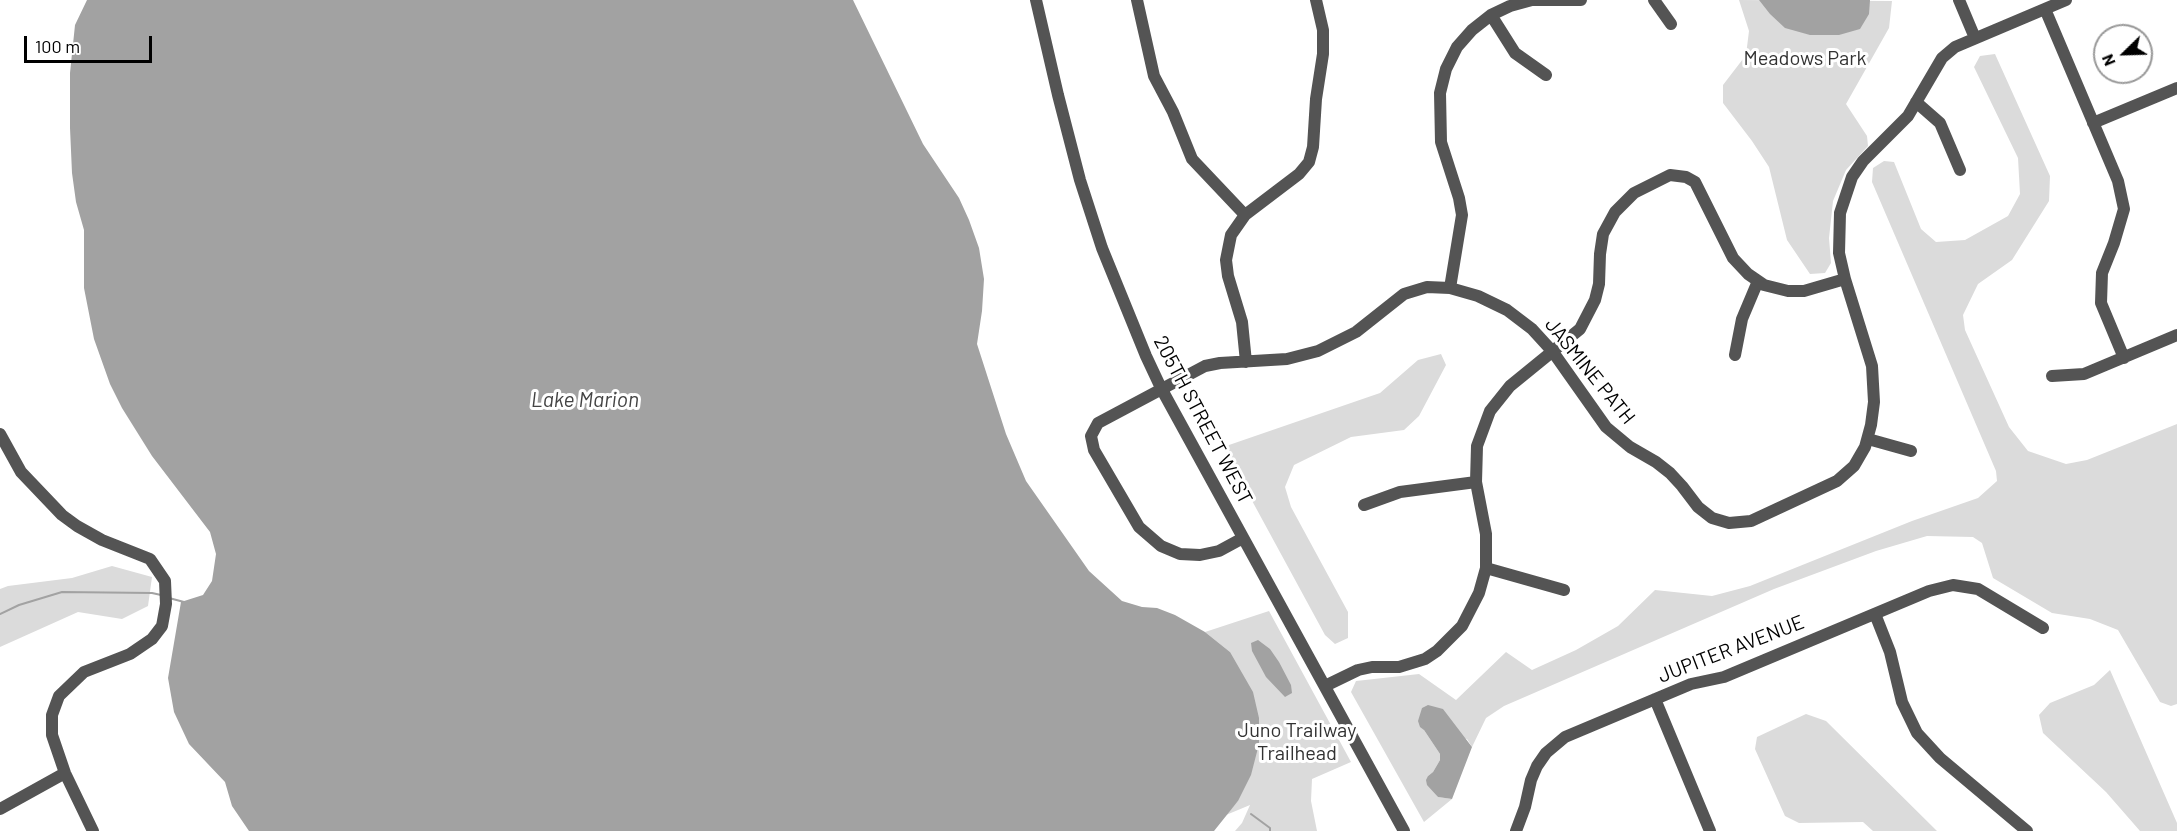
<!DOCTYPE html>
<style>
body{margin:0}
#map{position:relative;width:2177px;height:831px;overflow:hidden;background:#fff;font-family:Barlow,sans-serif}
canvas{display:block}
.north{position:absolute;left:2093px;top:24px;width:60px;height:60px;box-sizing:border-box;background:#fff;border:2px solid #999;border-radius:50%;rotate:247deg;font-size:16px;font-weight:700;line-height:24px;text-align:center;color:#000}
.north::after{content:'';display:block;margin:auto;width:21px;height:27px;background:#000;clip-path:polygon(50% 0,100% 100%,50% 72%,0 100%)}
.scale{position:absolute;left:24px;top:36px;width:128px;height:27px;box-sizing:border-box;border:3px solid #000;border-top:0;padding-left:8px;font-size:18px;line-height:21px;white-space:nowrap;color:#000;-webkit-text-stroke:4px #fff;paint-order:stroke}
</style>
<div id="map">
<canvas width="2177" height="831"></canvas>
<div class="north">N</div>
<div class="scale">100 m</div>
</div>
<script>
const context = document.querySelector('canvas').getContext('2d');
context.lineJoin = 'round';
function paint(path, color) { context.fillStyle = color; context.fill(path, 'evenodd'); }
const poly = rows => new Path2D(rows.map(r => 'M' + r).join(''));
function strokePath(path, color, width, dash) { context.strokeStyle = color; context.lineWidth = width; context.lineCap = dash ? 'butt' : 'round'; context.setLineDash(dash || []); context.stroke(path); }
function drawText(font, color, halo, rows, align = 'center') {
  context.font = font + ' Barlow,sans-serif'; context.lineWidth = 6; context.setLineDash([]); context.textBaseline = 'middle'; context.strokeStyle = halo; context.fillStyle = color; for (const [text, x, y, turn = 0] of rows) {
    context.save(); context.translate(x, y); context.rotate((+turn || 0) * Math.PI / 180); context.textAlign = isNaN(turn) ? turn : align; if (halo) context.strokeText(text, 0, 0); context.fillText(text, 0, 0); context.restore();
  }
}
paint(poly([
 [1739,0,1892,1,1889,28,1846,104,1867,136,1868,146,1846,170,1833,201,1829,238,1831,263,1825,273,1810,274,1787,240,1769,167,1752,141,1723,103,1723,85,1746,55,1749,31],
 [1995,54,2050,176,2049,201,2012,260,1978,284,1963,315,1965,330,2009,427,2028,451,2066,464,2087,460,2177,424,2177,704,2171,706,2160,702,2118,630,2090,619,2052,613,1993,578,1982,543,1973,537,1927,536,1876,551,1774,589,1504,706,1486,718,1472,747,1467,739,1424,730,1440,754,1440,760,1433,772,1428,776,1438,797,1452,799,1424,822,1351,692,1356,681,1419,674,1456,700,1506,652,1532,670,1576,650,1618,626,1655,590,1712,596,1750,586,1912,521,1978,498,1997,481,1996,471,1872,182,1873,168,1884,161,1894,162,1921,229,1936,242,1965,240,2008,216,2020,194,2018,158,1974,67,1980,56],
 [1441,354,1446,365,1419,416,1404,430,1351,437,1294,465,1285,487,1291,507,1348,612,1348,638,1335,644,1325,635,1225,451,1229,445,1380,393,1418,360],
 [112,566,152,577,148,606,122,619,78,612,0,647,0,589,8,586,72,578],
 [1269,611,1351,762,1312,779,1311,801,1317,831,1235,831,1242,823,1250,805,1226,815,1238,801,1230,652,1205,632],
 [2110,670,2177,823,2177,831,2140,831,2106,792,2043,733,2039,715,2050,703,2094,685],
 [1806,714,1826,721,1937,831,1873,831,1863,822,1799,823,1785,816,1755,749,1757,737]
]), '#dbdbdb');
paint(poly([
 [87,0,853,0,923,144,959,198,969,220,979,248,984,279,982,311,977,344,1006,434,1026,481,1089,571,1122,601,1142,607,1157,608,1175,615,1205,632,1230,652,1253,692,1259,718,1259,744,1251,775,1238,801,1214,831,249,831,232,806,225,782,189,744,174,712,168,678,181,602,203,595,212,581,216,554,210,532,152,456,122,408,110,384,94,339,84,288,84,230,76,202,72,173,70,128,70,73,75,25],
 [1759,0,1870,0,1869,14,1860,29,1839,35,1810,35,1785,28,1770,14],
 [1258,640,1270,649,1279,662,1291,685,1292,693,1285,697,1266,677,1252,651,1251,643],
 [1428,705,1443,709,1472,747,1452,799,1438,797,1427,785,1426,780,1428,776,1433,772,1440,760,1440,754,1424,730,1420,727,1418,721,1422,708]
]), '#a2a2a2');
strokePath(poly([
 [169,598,184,602],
 [0,614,19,605,62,592,152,593,161,595],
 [1251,814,1270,828,1270,831]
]), '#a2a2a2', 2);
strokePath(poly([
 [1036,0,1058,95,1080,180,1102,248,1146,356,1161,388,1404,831],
 [1137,0,1154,76,1173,112,1192,159,1245,215],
 [1654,0,1671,24],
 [1959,0,1975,38],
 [2045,9,2118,181,2124,209,2114,243,2102,273,2101,303,2124,358],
 [1491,15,1515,53,1546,75],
 [1916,102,1940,123,1960,170],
 [2093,123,2177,88],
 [1450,288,1462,215,1459,198,1441,142,1440,93,1446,69,1457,47,1472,30,1491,15,1510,6,1532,0,1581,0],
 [1735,355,1742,319,1758,281],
 [1246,362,1242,322,1228,276,1226,260,1231,235,1245,215,1299,174,1309,162,1313,147,1316,99,1323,54,1323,30,1316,0],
 [2052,376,2084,374,2177,335],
 [0,434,21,472,62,515,77,526,102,540,150,559,165,581,166,604,162,626,152,639,130,654,84,672,59,696,52,715,52,735,65,773,93,831],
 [1868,439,1911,451],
 [1364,505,1400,492,1476,482],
 [1243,538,1219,551,1200,555,1180,554,1161,546,1139,527,1094,450,1091,436,1098,423,1205,366,1220,363,1287,359,1318,351,1356,332,1404,294,1427,287,1450,288,1478,296,1507,310,1532,329,1553,352,1606,427,1630,447,1656,462,1670,473,1682,486,1698,507,1712,518,1729,523,1751,521,1837,481,1854,466,1865,447,1871,425,1874,402,1872,366,1845,279,1839,253,1840,213,1852,177,1863,161,1908,116,1942,58,1955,47,2066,0],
 [1486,568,1564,590],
 [1875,614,1890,652,1902,702,1917,733,1940,758,2027,831],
 [1325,686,1358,670,1372,667,1399,667,1425,659,1437,651,1462,626,1479,593,1486,568,1486,534,1476,482,1477,446,1490,411,1510,386,1580,329,1595,300,1599,284,1600,254,1603,234,1615,212,1634,193,1670,175,1686,177,1695,182,1733,258,1748,274,1764,285,1788,291,1804,291,1845,279],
 [1655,699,1710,831],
 [0,809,65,773],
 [1516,831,1525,807,1531,780,1537,766,1546,753,1565,737,1691,684,1724,677,1929,591,1953,585,1978,589,2043,628]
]), '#545454', 12);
drawText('20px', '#323232', '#fff', [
 ["Meadows Park",1805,58],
 ["Juno Trailway",1297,730],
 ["Trailhead",1297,753]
]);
drawText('20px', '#000', '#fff', [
 ["JASMINE PATH",1590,371,51],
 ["205TH STREET WEST",1203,420,62],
 ["JUPITER AVENUE",1731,649,-21]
]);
drawText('italic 21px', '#434343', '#fff', [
 ["Lake Marion",585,400]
]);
</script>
